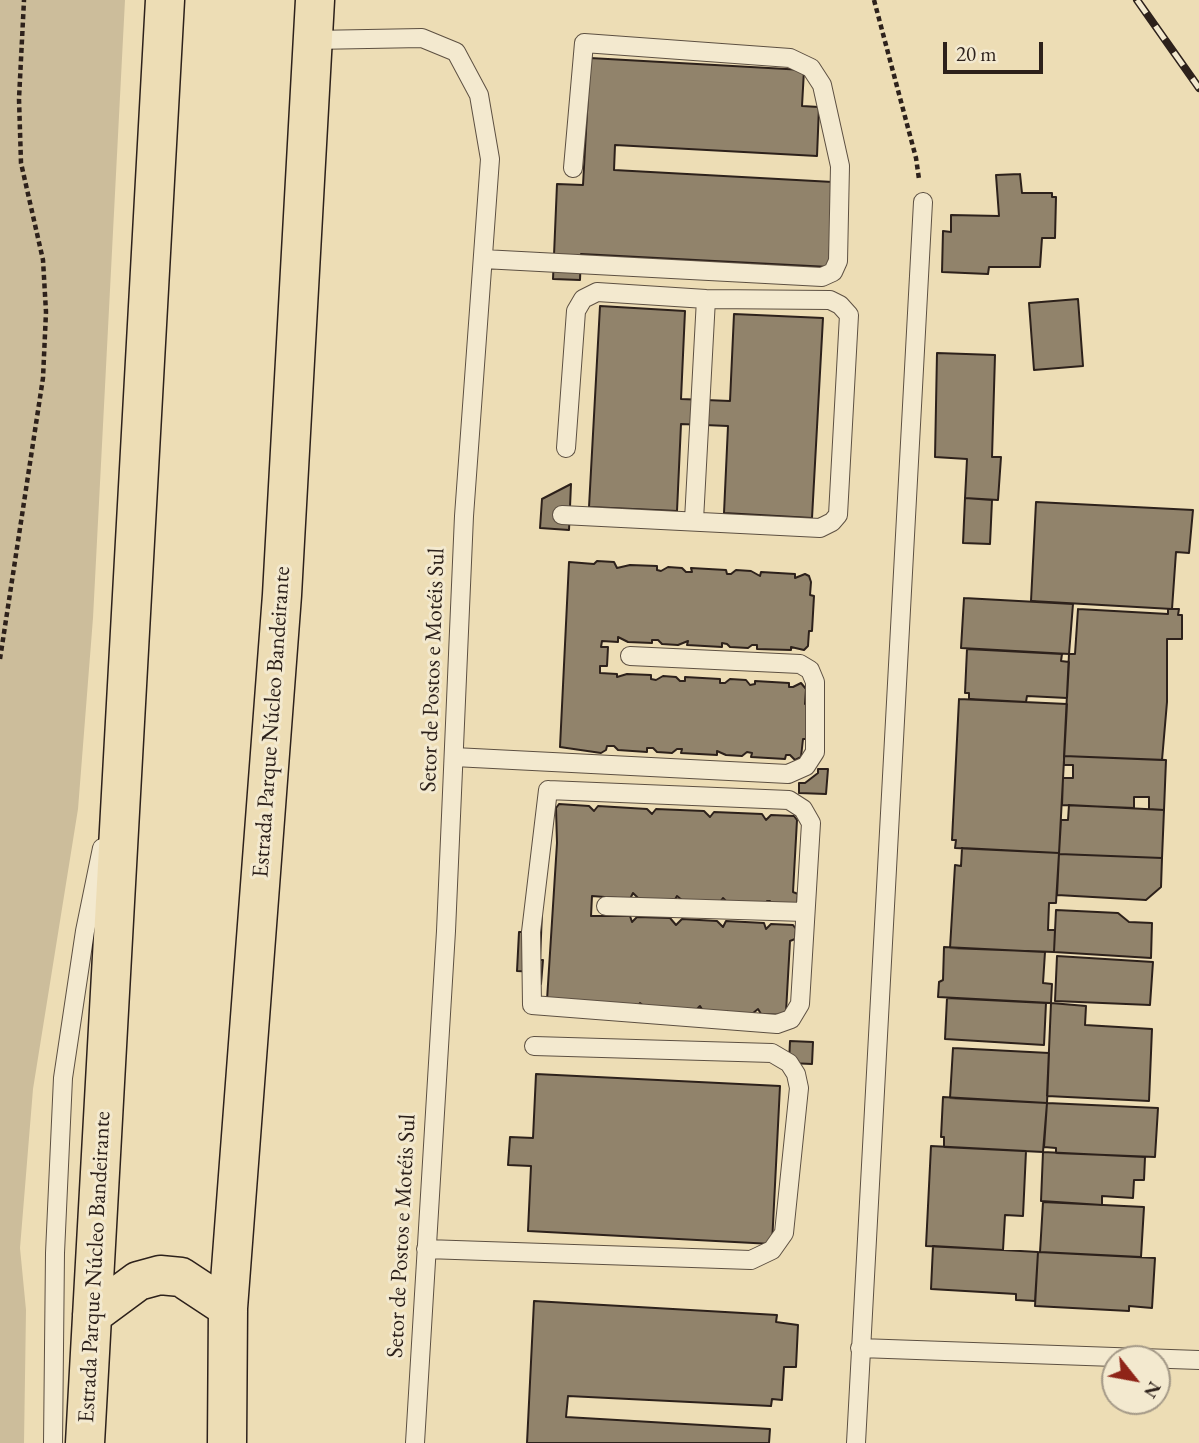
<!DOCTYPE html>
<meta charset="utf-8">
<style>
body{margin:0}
#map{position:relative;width:1199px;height:1443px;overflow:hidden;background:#edddb5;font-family:"EB Garamond",serif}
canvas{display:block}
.north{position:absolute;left:1101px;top:1345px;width:70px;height:70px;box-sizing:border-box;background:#f3e9cf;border:2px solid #a49987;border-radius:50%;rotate:121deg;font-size:19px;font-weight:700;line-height:28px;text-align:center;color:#2d211b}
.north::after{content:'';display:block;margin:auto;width:24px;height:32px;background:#8f2418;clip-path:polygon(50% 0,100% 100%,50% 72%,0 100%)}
.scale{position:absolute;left:943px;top:42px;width:100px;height:32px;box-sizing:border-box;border:4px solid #2d211b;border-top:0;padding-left:9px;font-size:21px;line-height:24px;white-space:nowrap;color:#2d211b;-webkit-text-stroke:5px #f3e9cf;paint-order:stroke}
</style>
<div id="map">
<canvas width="1199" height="1443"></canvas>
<div class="north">N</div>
<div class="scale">20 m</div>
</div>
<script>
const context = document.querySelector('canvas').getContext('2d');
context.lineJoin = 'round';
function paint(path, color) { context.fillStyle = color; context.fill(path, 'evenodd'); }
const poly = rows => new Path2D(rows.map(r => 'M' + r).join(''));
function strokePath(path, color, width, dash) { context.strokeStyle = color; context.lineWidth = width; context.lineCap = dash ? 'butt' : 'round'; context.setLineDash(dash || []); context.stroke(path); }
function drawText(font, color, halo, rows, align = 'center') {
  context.font = font + ' "EB Garamond",serif'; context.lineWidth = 6; context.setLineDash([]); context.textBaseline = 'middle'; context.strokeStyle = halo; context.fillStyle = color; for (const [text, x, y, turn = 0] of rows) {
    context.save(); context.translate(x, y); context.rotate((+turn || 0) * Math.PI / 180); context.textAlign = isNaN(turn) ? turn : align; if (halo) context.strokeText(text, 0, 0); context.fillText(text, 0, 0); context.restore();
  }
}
paint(poly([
 [0,0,125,0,93,618,78,809,33,1089,20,1248,26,1310,24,1443,0,1443]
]), '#ccbd9b');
const building = poly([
 [590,58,804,70,802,106,819,107,817,156,615,145,614,170,833,182,829,267,581,254,580,280,553,279,557,184,583,185,590,58],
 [1020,174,1022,193,1052,193,1052,197,1056,197,1055,238,1042,238,1040,267,989,267,988,274,942,272,943,231,951,232,951,215,999,216,996,175,1020,174],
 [1078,299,1083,366,1034,370,1029,303,1078,299],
 [600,306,685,311,681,399,730,401,734,314,823,318,812,518,724,513,728,426,681,424,677,511,589,507,600,306],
 [937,353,995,355,992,457,1001,457,998,500,965,498,967,459,935,457,937,353],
 [571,484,569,530,540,528,542,499,571,484],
 [965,498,992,500,990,544,963,543,965,498],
 [1036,502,1193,510,1189,553,1176,552,1172,609,1031,601,1036,502],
 [597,561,614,562,617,568,630,565,657,566,657,570,661,571,668,567,682,568,686,572,692,572,691,568,726,570,727,574,731,574,736,570,751,571,760,576,761,572,795,574,795,578,805,574,809,576,811,582,810,595,814,596,812,631,809,631,808,646,804,650,791,647,791,650,757,649,757,645,752,645,748,648,730,647,727,644,722,643,722,647,687,645,688,641,678,645,662,644,658,640,652,640,652,643,628,642,618,637,618,642,602,641,601,647,608,647,607,666,600,666,600,673,617,674,617,677,627,674,651,675,651,679,656,680,663,676,676,677,680,681,685,681,685,677,720,679,720,683,725,683,730,679,746,680,750,685,755,684,755,681,789,683,789,687,793,687,801,683,806,689,805,704,809,704,807,739,803,739,801,757,795,760,790,755,786,755,785,759,751,757,752,753,747,752,742,756,726,755,717,751,717,755,681,753,682,749,677,749,672,753,657,752,653,748,647,748,647,752,618,750,614,746,607,746,606,750,601,753,560,747,569,562,594,564,597,561],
 [964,598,1073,604,1069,654,961,648,964,598],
 [1078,609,1168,614,1168,609,1179,609,1178,615,1182,615,1182,639,1167,639,1167,702,1162,760,1064,756,1069,654,1075,654,1078,609],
 [967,649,1062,654,1061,661,1069,662,1067,698,1027,696,1026,702,969,699,969,693,965,693,967,649],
 [959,699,1067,704,1059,853,955,848,956,840,952,840,959,699],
 [1064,756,1166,760,1164,810,1149,809,1149,797,1134,797,1134,808,1062,805,1063,778,1073,778,1073,765,1064,765,1064,756],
 [818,769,828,769,826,794,799,793,799,783,805,783,818,773,818,769],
 [559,804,589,806,594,811,598,806,647,809,652,814,656,809,704,811,710,817,714,812,762,814,766,820,771,815,794,816,797,820,793,892,798,894,797,904,773,906,770,901,767,901,767,903,728,903,723,898,719,903,683,901,677,896,674,901,639,899,633,893,630,899,592,896,591,916,630,916,632,922,637,917,670,918,676,925,682,919,717,921,723,927,726,921,764,923,766,929,771,924,793,925,796,929,795,939,790,941,786,1012,783,1015,761,1014,758,1009,752,1014,729,1013,727,1011,725,1013,703,1011,700,1006,695,1011,646,1008,640,1003,636,1008,587,1005,583,1000,578,1005,547,1000,557,843,556,808,559,804],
 [1069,805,1164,810,1162,858,1059,854,1061,820,1068,820,1069,805],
 [962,848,1059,853,1056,903,1049,903,1048,930,1055,930,1054,952,950,948,955,865,961,866,962,848],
 [1059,854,1162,858,1161,887,1146,900,1057,895,1059,854],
 [1056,910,1118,913,1129,922,1152,923,1151,958,1054,952,1056,910],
 [542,912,540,960,543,960,541,984,537,983,537,972,517,971,519,932,525,932,542,912],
 [944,947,1045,952,1043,983,1052,984,1051,1003,938,997,939,982,943,980,944,947],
 [1057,956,1153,962,1150,1005,1055,1001,1057,956],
 [947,998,1046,1003,1044,1045,945,1039,947,998],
 [1051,1003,1086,1006,1085,1025,1152,1029,1149,1101,1047,1096,1051,1003],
 [790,1041,813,1042,812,1064,789,1063,790,1041],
 [953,1048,1049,1053,1047,1103,950,1098,953,1048],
 [536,1074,780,1086,772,1244,528,1231,531,1166,508,1165,510,1137,533,1138,536,1074],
 [943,1097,1047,1103,1043,1152,944,1147,944,1137,941,1137,943,1097],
 [1047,1103,1158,1108,1155,1157,1056,1153,1056,1148,1044,1147,1047,1103],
 [931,1146,1026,1151,1023,1216,1005,1215,1003,1250,926,1246,931,1146],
 [1043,1152,1145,1157,1144,1180,1134,1180,1133,1198,1102,1196,1102,1205,1041,1201,1043,1152],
 [1043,1202,1144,1207,1141,1257,1040,1252,1043,1202],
 [933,1246,1038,1252,1035,1301,1016,1300,1016,1294,931,1289,933,1246],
 [1038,1252,1155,1258,1152,1308,1129,1306,1129,1311,1035,1306,1038,1252],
 [534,1301,777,1315,776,1322,798,1325,796,1367,784,1367,782,1400,772,1399,771,1406,568,1396,566,1417,770,1429,769,1443,527,1443,534,1301]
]);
paint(building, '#91836b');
strokePath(building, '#2d211b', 2);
const lane = poly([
 [313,40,422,38,456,52,479,95,490,159,464,516,446,931,415,1443],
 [483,259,822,277,833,272,838,261,840,166,822,85,811,68,790,58,584,43,573,168],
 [562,515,820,528,832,522,838,515,849,315,840,305,830,300,706,299,597,292,583,299,576,311,566,448],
 [694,520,706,299],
 [454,757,788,774,806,766,815,752,815,682,810,670,800,664,630,656],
 [548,790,789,800,803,809,811,823,800,1004,791,1019,777,1024,532,1005,531,932,548,790],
 [606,906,805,912],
 [426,1249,751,1260,772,1250,784,1233,799,1088,796,1074,789,1063,772,1053,534,1046],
 [860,1348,1199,1360],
 [53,1443,55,1253,63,1078,85,931,102,848],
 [856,1443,923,202]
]);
const highway = poly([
 [92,1315,138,1281,160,1275,181,1277,228,1308],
 [85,1443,165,0],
 [227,1443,228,1308,282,595,315,0]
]);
strokePath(lane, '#5d5042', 20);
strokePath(highway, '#2d211b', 41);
strokePath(poly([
 [874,0,916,158,919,179],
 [0,659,43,378,46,312,43,260,21,163,19,99,24,0]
]), '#2d211b', 4.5, [5, 3.5]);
strokePath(lane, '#f3e9cf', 18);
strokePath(highway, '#edddb5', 38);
const rail = poly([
 [1137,0,1199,88]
]);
strokePath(rail, '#2d211b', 8);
strokePath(rail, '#f3e9cf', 5, [16]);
drawText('23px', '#2d211b', '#f3e9cf', [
 ["Setor de Postos e Motéis Sul",433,670,-88],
 ["Estrada Parque Núcleo Bandeirante",272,722,-86],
 ["Setor de Postos e Motéis Sul",402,1236,-87],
 ["Estrada Parque Núcleo Bandeirante",95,1267,-87]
]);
</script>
